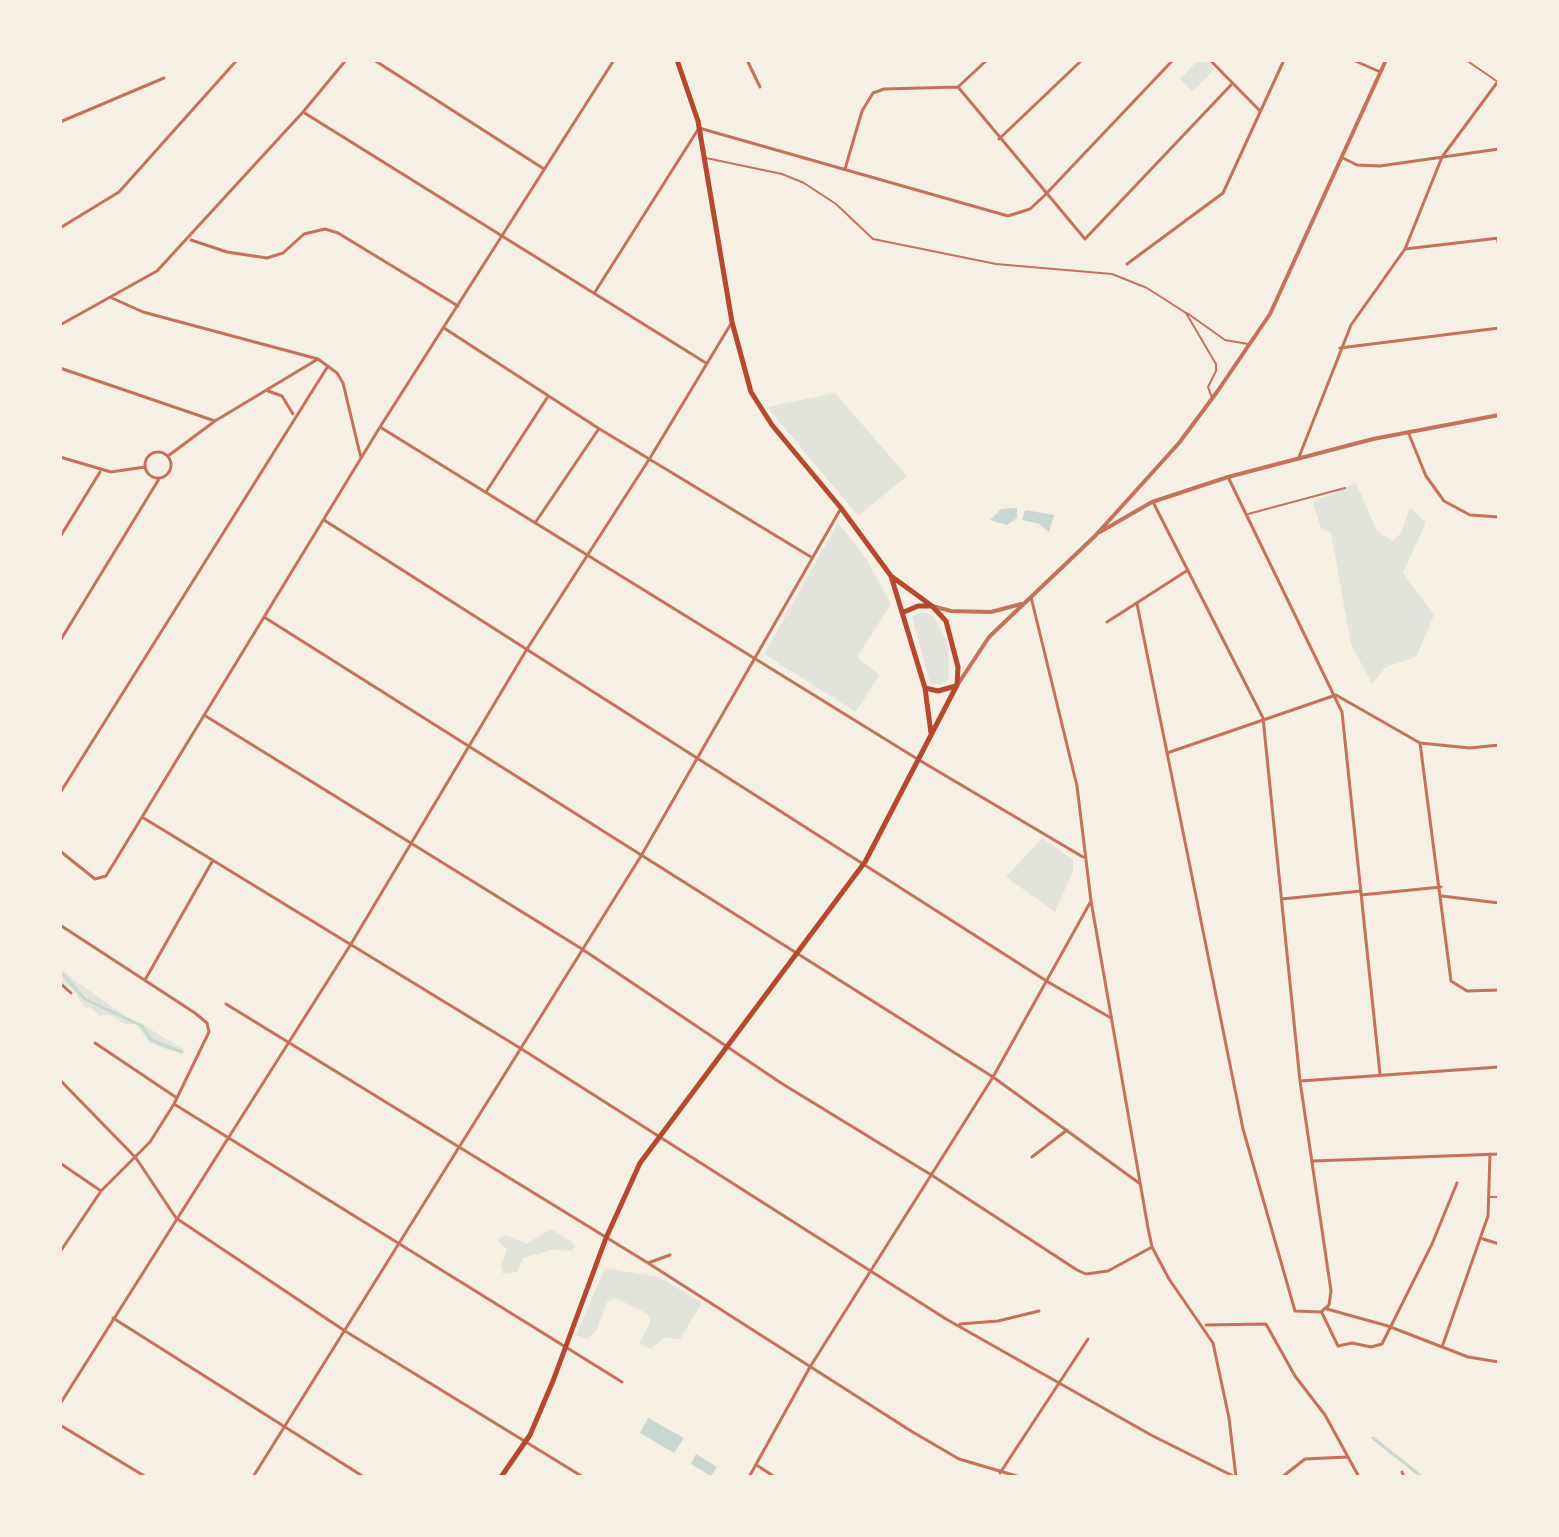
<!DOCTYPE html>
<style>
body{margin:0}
#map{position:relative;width:1559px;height:1537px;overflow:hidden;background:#f6efe4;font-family:"Source Serif 4",serif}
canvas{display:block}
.frame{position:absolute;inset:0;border:62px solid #f6efe4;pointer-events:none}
</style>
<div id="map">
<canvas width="1559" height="1537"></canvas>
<div class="frame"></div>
</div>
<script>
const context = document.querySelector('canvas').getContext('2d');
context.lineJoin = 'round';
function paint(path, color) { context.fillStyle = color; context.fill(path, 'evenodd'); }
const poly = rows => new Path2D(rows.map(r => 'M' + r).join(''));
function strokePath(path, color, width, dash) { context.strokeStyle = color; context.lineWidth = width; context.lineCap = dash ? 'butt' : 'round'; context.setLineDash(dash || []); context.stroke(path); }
paint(poly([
 [1198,60,1207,60,1215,69,1192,92,1180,79],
 [835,393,907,476,858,516,767,407],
 [1356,483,1377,531,1393,541,1401,533,1410,508,1426,522,1403,573,1434,615,1416,657,1386,667,1372,684,1351,644,1331,533,1321,529,1313,502],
 [838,523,864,555,891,604,857,657,879,675,856,712,764,654],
 [921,612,933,615,948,644,949,679,940,685,930,683,912,617],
 [1042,838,1073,860,1073,871,1055,912,1006,877],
 [60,967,74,980,137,1024,125,1024,108,1014,100,1016,90,1007,86,1008,70,987,60,981],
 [141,1022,153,1031,185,1050,171,1051,149,1042,138,1026],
 [551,1229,571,1241,575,1246,572,1251,552,1250,523,1258,517,1272,503,1274,501,1265,507,1250,497,1240,506,1235,526,1244],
 [605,1268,659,1277,702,1303,680,1339,664,1338,651,1349,639,1343,650,1323,648,1314,615,1298,607,1302,596,1331,587,1339,576,1335]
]), '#e2e4dc');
paint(poly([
 [1017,508,1017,518,1007,525,990,520,1001,509],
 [1025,510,1054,515,1049,532,1039,524,1022,520],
 [648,1418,684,1438,674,1453,640,1433],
 [696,1454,717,1467,711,1476,691,1464]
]), '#c9d6d2');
strokePath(poly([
 [60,971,85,999,142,1026,151,1040,182,1052],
 [1373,1438,1422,1477]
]), '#c9d6d2', 3);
strokePath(poly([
 [1466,60,1498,82],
 [706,158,782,174,804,183,836,204,873,239,996,264,1112,274,1147,288,1186,313,1216,364,1216,371,1208,387,1212,398],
 [1497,239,1499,250],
 [1187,313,1225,340,1248,344],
 [1248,514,1345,488],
 [1490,1197,1499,1197]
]), '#c5725c', 2);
strokePath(poly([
 [374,60,544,169],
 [747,60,760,87],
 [1210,60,1260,111],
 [1353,60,1378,71],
 [958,87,1085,239,1231,85],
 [958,87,987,60],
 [303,112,706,363],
 [60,122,164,78],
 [999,139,1082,60],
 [1343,158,1357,165,1380,166,1499,149],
 [845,169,862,111,873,93,884,89,958,87],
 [60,228,119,192,237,60],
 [191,240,227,252,267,258,283,253,304,234,325,229,338,233,458,306],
 [1405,249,1499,238],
 [1127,264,1223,193,1284,60],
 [595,292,699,128,1008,216,1030,209,1045,195,1173,60],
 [112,298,143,312,318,359,337,373,343,383,361,458],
 [60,325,157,271,303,112,346,60],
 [444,328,598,428,811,557],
 [1340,348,1499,328],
 [60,368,215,421],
 [268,391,282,396,293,414],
 [380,427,919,760,1083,857],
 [1408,432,1426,476,1444,501,1470,515,1499,517],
 '145 465a13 13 0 1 1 26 0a13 13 0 1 1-26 0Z',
 [168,456,215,421,318,359],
 [60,457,111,472,145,467],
 [1299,457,1351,325,1405,249,1442,157,1499,80],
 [1228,477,1342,712,1380,1074],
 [486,492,547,398],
 [324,520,1048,982,1111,1018],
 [535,523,598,430],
 [60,537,100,472],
 [1031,597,1077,786,1091,901,1148,1228,1152,1247,1169,1279,1213,1343,1229,1418,1236,1477],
 [1137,604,1243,1129,1295,1311,1321,1312,1329,1305,1331,1291,1300,1081,1263,718,1153,502],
 [264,617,993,1077,1139,1183],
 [1107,622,1188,570],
 [60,641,159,479],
 [1336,695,1420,743,1470,748,1499,745],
 [204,715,582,949,781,1083,933,1176,1077,1270,1086,1274,1108,1271,1152,1247],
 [1420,743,1451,981,1467,991,1499,990],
 [1167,753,1336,695],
 [60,793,328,366],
 [142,817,520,1048,946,1319,1151,1435,1235,1477],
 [60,851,95,879,106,876,380,427,614,60],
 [1361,895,1441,887],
 [1442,896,1499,903],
 [1282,899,1361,891],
 [60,925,195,1013,207,1023,209,1032,174,1104,150,1142,101,1191,60,1252],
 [145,980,213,860],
 [60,983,71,993],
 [226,1004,648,1263,911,1431,959,1459,1020,1477],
 [95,1043,177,1098],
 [60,1080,136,1158,176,1218,345,1331,583,1477],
 [1300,1081,1499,1067],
 [174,1104,622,1382],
 [1032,1157,1067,1130],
 [1313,1161,1499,1154],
 [60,1163,101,1191],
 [1483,1239,1499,1244],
 [648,1263,670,1255],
 [1327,1309,1388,1326,1468,1357,1499,1362],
 [1322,1313,1338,1346,1352,1343,1371,1347,1382,1344,1432,1244,1457,1183],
 [113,1318,364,1477],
 [960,1324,998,1321,1039,1311],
 [1206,1325,1266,1324,1295,1376,1325,1415,1359,1477],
 [1442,1347,1488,1216,1490,1154],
 [60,1404,351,944,527,649,650,458,732,322],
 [60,1425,146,1477],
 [758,1466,775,1477],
 [1402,1472,1404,1477],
 [1000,1473,1088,1339],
 [253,1477,641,856,840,510],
 [749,1477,810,1367,993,1077,1091,901],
 [1282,1477,1305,1459,1347,1457]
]), '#c5725c', 3);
strokePath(poly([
 [1100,532,1152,502,1228,477,1373,439,1499,415],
 [932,606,951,611,991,612,1021,604],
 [958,684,989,637,1095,536,1179,443,1217,392,1270,314,1386,60]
]), '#c5725c', 4);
strokePath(poly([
 [677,60,698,121,732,322,751,392,772,425,841,508,891,576,925,688,931,733],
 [904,612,918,606,931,606],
 [925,688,938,691,956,686],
 [501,1477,530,1435,553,1381,606,1238,640,1163,865,862,957,685,958,667,946,621,932,606,891,576]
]), '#b5482f', 5);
</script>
